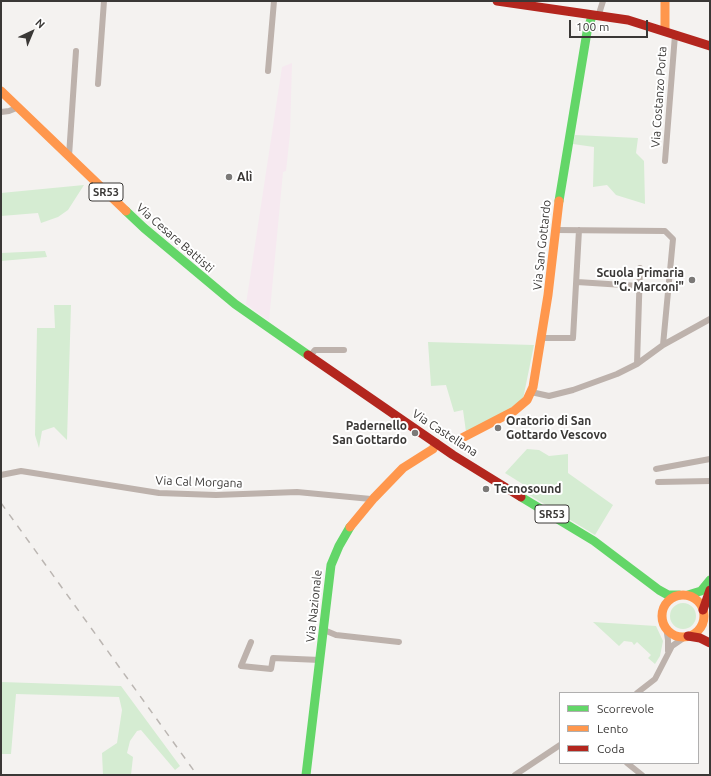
<!DOCTYPE html>
<meta charset="utf-8">
<style>
body{margin:0}
#map{position:relative;width:711px;height:776px;overflow:hidden;background:#f4f2f0;font-family:Ubuntu,sans-serif}
canvas{display:block}
.frame{position:absolute;inset:0;border:2px solid #3a3836;pointer-events:none}
.legend{position:absolute;left:559px;top:692px;width:140px;height:72px;box-sizing:border-box;background:#fff;border:1px solid #b0afaf;margin:0;padding:5px 7px;list-style:none;font-size:12px;color:#3a3836}
.legend li{display:flex;align-items:center;gap:8px;height:20px}
.legend b{width:20px;border:1px solid #b0afaf}
.north{position:absolute;left:12px;top:12px;width:40px;height:40px;-webkit-text-stroke:3px #fff;paint-order:stroke;rotate:44deg;font-size:11px;font-weight:700;line-height:16px;text-align:center;color:#3a3836}
.north::after{content:'';display:block;margin:auto;width:14px;height:18px;background:#3a3836;clip-path:polygon(50% 0,100% 100%,50% 72%,0 100%)}
.scale{position:absolute;left:569px;top:20px;width:79px;height:18px;box-sizing:border-box;border:2px solid #3a3836;border-top:0;padding-left:5px;font-size:12px;line-height:14px;white-space:nowrap;color:#3a3836;-webkit-text-stroke:3px #fff;paint-order:stroke}
</style>
<div id="map">
<canvas width="711" height="776"></canvas>
<div class="frame"></div>
<ul class="legend">
<li><b style="height:5px;background:#63d668"></b>Scorrevole</li>
<li><b style="height:5px;background:#ff974d"></b>Lento</li>
<li><b style="height:5px;background:#b3261e"></b>Coda</li>
</ul>
<div class="north">N</div>
<div class="scale">100 m</div>
</div>
<script>
const context = document.querySelector('canvas').getContext('2d');
context.lineJoin = 'round';
function paint(path, color) { context.fillStyle = color; context.fill(path, 'evenodd'); }
const poly = rows => new Path2D(rows.map(r => 'M' + r).join(''));
function strokePath(path, color, width, dash) { context.strokeStyle = color; context.lineWidth = width; context.lineCap = dash ? 'butt' : 'round'; context.setLineDash(dash || []); context.stroke(path); }
function drawText(font, color, halo, rows, align = 'center') {
  context.font = font + ' Ubuntu,sans-serif'; context.lineWidth = 4; context.setLineDash([]); context.textBaseline = 'middle'; context.strokeStyle = halo; context.fillStyle = color; for (const [text, x, y, turn = 0] of rows) {
    context.save(); context.translate(x, y); context.rotate((+turn || 0) * Math.PI / 180); context.textAlign = isNaN(turn) ? turn : align; if (halo) context.strokeText(text, 0, 0); context.fillText(text, 0, 0); context.restore();
  }
}
paint(poly([
 [292,63,290,134,286,171,283,172,269,321,246,304,282,67]
]), '#f6e9f0');
paint(poly([
 [575,135,638,138,636,153,644,161,645,204,616,195,607,185,593,187,594,147,573,144],
 [84,185,68,210,58,217,41,223,38,213,1,216,1,193],
 [45,251,47,257,1,261,1,253],
 [54,305,71,305,67,440,54,427,42,431,39,448,35,435,37,328,55,328],
 [428,342,534,345,523,399,505,412,466,432,463,410,454,412,446,385,431,386],
 [527,449,539,450,549,456,568,454,568,473,613,505,595,535,526,493,529,488,505,473],
 '670 616a13 13 0 1 1 26 0a13 13 0 1 1-26 0Z',
 [593,622,656,626,663,641,660,656,655,664,648,658,651,655,637,642,634,645,632,642,624,641,619,646],
 [1,682,121,686,180,766,175,770,141,730,137,731,130,741,127,753,133,757,131,775,103,775,102,753,117,743,122,710,119,697,16,694,11,754,1,754]
]), '#d5ecd2');
strokePath(poly([
 [598,17,603,1],
 [268,71,274,1],
 [98,84,104,1],
 [1,112,9,111,19,107],
 [69,156,76,51],
 [665,161,675,35],
 [556,230,665,231,673,239,663,345],
 [577,282,639,286],
 [542,338,573,338,579,230],
 [310,356,315,350,344,350],
 [637,364,640,268],
 [531,392,549,396,573,390,617,374,637,364,663,345,710,319],
 [656,469,710,459],
 [1,475,21,471,159,493,216,495,297,492,371,499,375,496],
 [658,482,710,481],
 [666,627,668,640,668,651],
 [324,630,336,635,399,642],
 [251,642,241,666,271,669,273,658,320,660],
 [637,693,655,679,672,646,685,637],
 [627,763,642,775],
 [515,775,560,745]
]), '#bdb2ac', 6);
strokePath(poly([
 [559,201,587,32,592,16],
 [126,211,144,228,235,304,308,355],
 [521,497,594,541,659,590,668,595,679,595],
 [688,595,701,591,710,580],
 [306,775,331,565,339,546,350,527]
]), '#63d668', 9);
strokePath(poly([
 [665,1,665,31],
 [1,91,126,211],
 [460,439,514,411,527,400,533,387,548,295,559,201],
 [350,527,374,498,403,468,433,449,436,443],
 '662 616a21 21 0 1 1 42 0a21 21 0 1 1-42 0Z'
]), '#ff974d', 9);
strokePath(poly([
 [497,1,628,20,710,46],
 [308,355,453,455,521,497],
 [703,610,710,590],
 [688,636,700,638,710,643]
]), '#b3261e', 9);
strokePath(poly([
 [1,503,197,775]
]), '#bbb6b2', 1.5, [7, 7]);
for (const [x, y, r, color] of [
 [229,177,4,"#7b7977"],
 [692,280,4,"#7b7977"],
 [498,428,4,"#7b7977"],
 [415,433,4,"#7b7977"],
 [486,489,4,"#7b7977"]
]) { const dot = new Path2D(); dot.arc(x, y, r, 0, 2 * Math.PI); context.fillStyle = color; context.fill(dot); strokePath(dot, '#fff', 1.5); }
for (const [x, y, w] of [
 [106,192,34],
 [552,514,34]
]) { const box = new Path2D(); box.roundRect(x - w / 2, y - 9, w, 18, 3); context.fillStyle = '#fff'; context.fill(box); strokePath(box, '#3a3836', 1); }
drawText('bold 11px', '#3a3836', null, [
 ["SR53",106,192],
 ["SR53",552,514]
]);
drawText('12px', '#3a3836', '#fff', [
 ["Via Costanzo Porta",659,97,-86],
 ["Via Cesare Battisti",175,238,41],
 ["Via San Gottardo",542,245,-84],
 ["Via Castellana",445,433,33],
 ["Via Cal Morgana",199,482,2],
 ["Via Nazionale",314,606,-84]
]);
drawText('bold 12px', '#3a3836', '#fff', [
 ["Alì",237,177],
 ["Scuola Primaria",684,273,"right"],
 ["\"G. Marconi\"",684,287,"right"],
 ["Oratorio di San",506,421],
 ["Gottardo Vescovo",506,435],
 ["Padernello",407,426,"right"],
 ["San Gottardo",407,440,"right"],
 ["Tecnosound",494,489]
], 'left');
</script>
